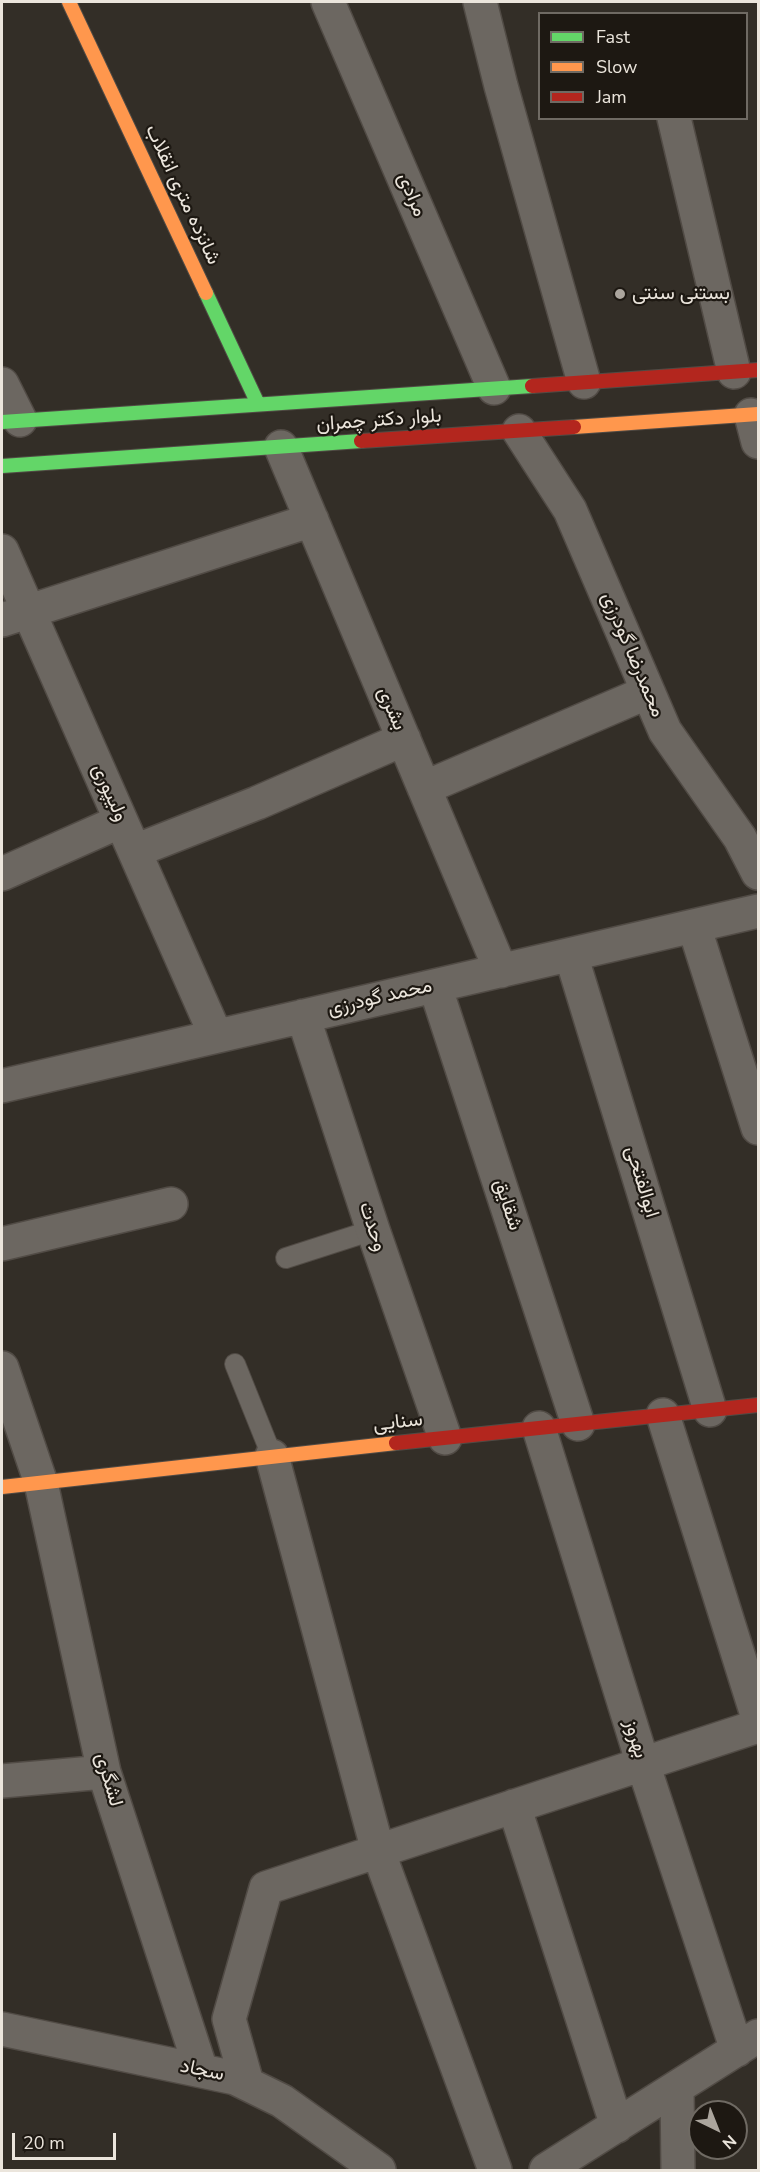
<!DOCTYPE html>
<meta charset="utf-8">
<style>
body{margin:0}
#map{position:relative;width:760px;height:2172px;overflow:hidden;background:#332e27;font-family:"Nunito Sans",sans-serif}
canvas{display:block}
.frame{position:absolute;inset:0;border:3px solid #ebe5dc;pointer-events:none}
.legend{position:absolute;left:538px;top:12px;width:210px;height:108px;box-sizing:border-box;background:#1d1812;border:2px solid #6f6a63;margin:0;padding:8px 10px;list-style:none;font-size:18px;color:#ebe5dc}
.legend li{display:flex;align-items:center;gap:12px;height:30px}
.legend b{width:30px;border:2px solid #6f6a63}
.north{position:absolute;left:688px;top:2100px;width:60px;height:60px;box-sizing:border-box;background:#1d1812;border:2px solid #6f6a63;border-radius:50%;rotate:137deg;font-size:16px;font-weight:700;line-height:24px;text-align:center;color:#ebe5dc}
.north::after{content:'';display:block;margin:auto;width:21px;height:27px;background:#aba59d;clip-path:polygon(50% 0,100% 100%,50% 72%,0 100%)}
.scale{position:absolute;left:12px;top:2133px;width:104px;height:27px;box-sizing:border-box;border:3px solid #ebe5dc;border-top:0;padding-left:8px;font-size:18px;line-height:21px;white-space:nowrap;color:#ebe5dc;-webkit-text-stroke:4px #1d1812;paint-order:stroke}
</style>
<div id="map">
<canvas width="760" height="2172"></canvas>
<div class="frame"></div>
<ul class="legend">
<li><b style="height:8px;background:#63d668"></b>Fast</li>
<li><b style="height:8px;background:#ff974d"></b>Slow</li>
<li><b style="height:8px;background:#b3261e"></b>Jam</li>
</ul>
<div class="north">N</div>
<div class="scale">20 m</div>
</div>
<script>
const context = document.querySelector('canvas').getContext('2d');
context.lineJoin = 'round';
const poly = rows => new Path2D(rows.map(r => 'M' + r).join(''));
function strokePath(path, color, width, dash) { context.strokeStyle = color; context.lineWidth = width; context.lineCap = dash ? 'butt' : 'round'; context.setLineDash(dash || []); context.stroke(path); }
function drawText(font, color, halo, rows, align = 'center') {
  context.font = font + ' "Nunito Sans",Vazirmatn,sans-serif'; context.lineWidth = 4.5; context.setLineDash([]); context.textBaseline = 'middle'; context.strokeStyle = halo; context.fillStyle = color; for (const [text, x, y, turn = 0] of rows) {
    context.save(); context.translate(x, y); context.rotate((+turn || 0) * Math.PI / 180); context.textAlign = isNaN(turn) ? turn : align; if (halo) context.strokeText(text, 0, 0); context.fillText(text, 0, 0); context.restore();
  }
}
const lane = poly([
 [286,1258,373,1230],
 [235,1364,272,1456]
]);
const street = poly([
 [328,2,494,388],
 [480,2,501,86,584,382],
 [674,118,734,372],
 [2,384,20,420],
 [751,415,758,442],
 [519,431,570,510,665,731,740,838,758,873],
 [281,447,501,971],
 [2,551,216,1036],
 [2,620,312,520],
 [424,788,648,692],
 [135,851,257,803,404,739],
 [2,874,121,821],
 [694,926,758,1128],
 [571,955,710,1410],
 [435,986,578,1424],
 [303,1016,373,1230,445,1438],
 [2,1086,758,911],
 [2,1244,171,1204],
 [2,1368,41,1483,104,1772,201,2070],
 [663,1415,758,1718],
 [539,1428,643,1764,737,2050],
 [272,1456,378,1851,495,2170],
 [2,1781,104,1772],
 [514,1806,617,2126],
 [2,2029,235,2078,282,2101,379,2170],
 [247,2083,229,2019,266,1888,758,1726],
 [677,2088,678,2170],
 [546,2170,758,2036]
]);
const fast = poly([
 [206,293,258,404],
 [2,422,532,386],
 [2,466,361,441]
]);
const slow = poly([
 [69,2,206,293],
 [574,427,758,414],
 [2,1487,396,1443]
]);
const jam = poly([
 [532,386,758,370],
 [361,441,574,427],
 [396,1443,758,1405]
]);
strokePath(lane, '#514b45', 22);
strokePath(street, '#514b45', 36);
strokePath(fast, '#514b45', 16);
strokePath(slow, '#514b45', 16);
strokePath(jam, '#514b45', 16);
strokePath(lane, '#6c6761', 20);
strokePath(street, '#6c6761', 33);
strokePath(fast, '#63d668', 14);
strokePath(slow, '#ff974d', 14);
strokePath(jam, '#b3261e', 14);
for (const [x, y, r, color] of [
 [620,294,6,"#aba59d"]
]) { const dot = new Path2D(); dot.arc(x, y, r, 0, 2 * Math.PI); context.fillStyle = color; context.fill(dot); strokePath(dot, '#1d1812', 2); }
drawText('20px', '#ebe5dc', '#1d1812', [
 ["شانزده متری انقلاب",182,195,65],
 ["مرادی",411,195,67],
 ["بلوار دکتر چمران",379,421,-4],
 ["محمدرضا گودرزی",632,655,67],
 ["بشری",391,709,67],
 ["ولیپوری",109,793,66],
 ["محمد گودرزی",380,998,-13],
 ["ابوالفتحی",641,1182,73],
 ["شقایق",507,1205,72],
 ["وحدت",372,1227,72],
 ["سنایی",398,1423,-6],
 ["بهروز",635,1739,73],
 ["لشگری",108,1780,74],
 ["سجاد",202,2071,12]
]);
drawText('20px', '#ebe5dc', '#1d1812', [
 ["بستنی سنتی",632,294]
], 'left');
</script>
